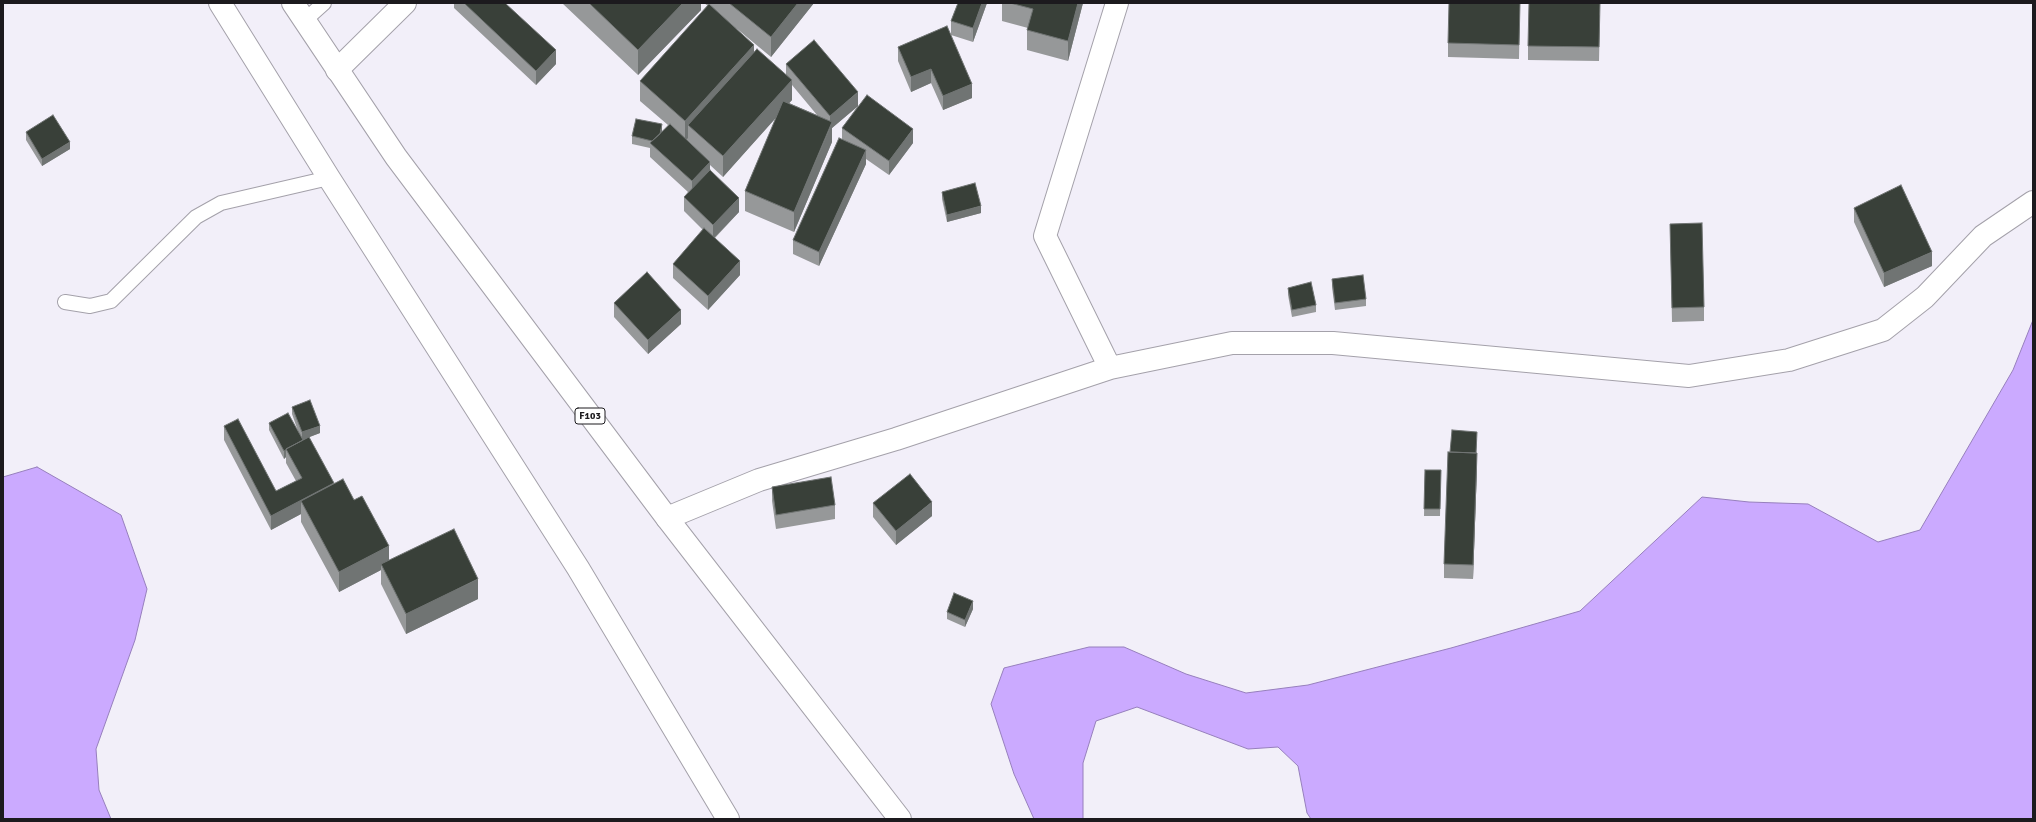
<!DOCTYPE html>
<style>
body{margin:0}
#map{position:relative;width:2036px;height:822px;overflow:hidden;background:#f2eff9;font-family:Signika,sans-serif}
canvas{display:block}
.frame{position:absolute;inset:0;border:4px solid #1c1a1e;pointer-events:none}
</style>
<div id="map">
<canvas width="2036" height="822"></canvas>
<div class="frame"></div>
</div>
<script>
const context = document.querySelector('canvas').getContext('2d');
context.lineJoin = 'round';
function paint(path, color) { context.fillStyle = color; context.fill(path, 'evenodd'); }
const poly = rows => new Path2D(rows.map(r => 'M' + r).join(''));
function strokePath(path, color, width, dash) { context.strokeStyle = color; context.lineWidth = width; context.lineCap = dash ? 'butt' : 'round'; context.setLineDash(dash || []); context.stroke(path); }
function drawText(font, color, halo, rows, align = 'center') {
  context.font = font + ' Signika,sans-serif'; context.lineWidth = 4; context.setLineDash([]); context.textBaseline = 'middle'; context.strokeStyle = halo; context.fillStyle = color; for (const [text, x, y, turn = 0] of rows) {
    context.save(); context.translate(x, y); context.rotate((+turn || 0) * Math.PI / 180); context.textAlign = isNaN(turn) ? turn : align; if (halo) context.strokeText(text, 0, 0); context.fillText(text, 0, 0); context.restore();
  }
}
const water = poly([
 [2033,320,2033,819,1311,819,1307,813,1298,766,1278,747,1248,749,1137,707,1096,721,1083,763,1083,819,1034,819,1014,774,991,704,1004,668,1089,647,1124,647,1186,674,1246,693,1308,685,1451,648,1580,611,1702,497,1749,502,1808,504,1878,542,1920,530,2013,370,2033,320],
 [37,467,121,515,147,589,135,640,96,749,99,790,111,819,3,819,3,477,37,467]
]);
paint(water, '#cbaaff');
strokePath(water, '#967fbc', 1);
const lane = poly([
 [304,21,324,3],
 [65,302,90,306,111,301,196,217,221,203,329,178]
]);
const street = poly([
 [337,70,405,3],
 [1110,368,1232,343,1333,343,1689,376,1789,360,1883,330,1925,297,1983,236,2033,202],
 [667,518,759,480,896,439,1110,368,1045,236,1117,3]
]);
const primary = poly([
 [220,3,329,178,578,568,728,819],
 [293,3,396,157,667,518,900,819]
]);
strokePath(lane, '#a4a1aa', 16);
strokePath(street, '#a4a1aa', 24);
strokePath(primary, '#a4a1aa', 24);
strokePath(lane, '#fff', 14);
strokePath(street, '#fff', 22);
strokePath(primary, '#fff', 22);
paint(poly([
 [454,3,505,3,556,64,536,85,454,8],
 [562,3,701,3,701,10,638,75],
 [704,3,814,3,771,57,736,28,754,52,786,75,786,64,858,106,913,143,889,175,866,159,866,164,819,266,793,254,793,240,842,139,842,128,857,107,832,128,832,142,794,232,745,211,745,191,777,116,723,177,710,165,710,170,739,212,715,238,740,275,708,310,673,278,673,264,703,230,684,211,684,197,688,192,650,157,650,148,632,144,632,136,662,132,668,125,640,101,640,81,708,6],
 [792,85,817,115,789,103,792,100],
 [958,3,987,3,973,42,951,35,951,21],
 [1002,3,1083,3,1068,61,1027,50,1027,30,1028,28,1002,21],
 [1520,3,1519,59,1448,57,1448,43],
 [1600,15,1599,61,1528,60,1528,46],
 [947,26,972,98,943,110,931,83,911,92,898,61,898,47],
 [26,132,70,149,42,166,26,140],
 [942,192,981,213,947,222,942,199],
 [1854,208,1932,266,1884,287,1854,222],
 [1670,224,1704,307,1704,321,1672,322],
 [1332,279,1366,299,1366,306,1335,310,1332,287],
 [1288,288,1316,305,1316,312,1292,317,1288,295],
 [614,303,681,324,648,354,614,317],
 [292,407,320,433,309,437,334,485,354,500,389,560,478,599,406,634,381,584,381,570,339,592,301,522,301,514,271,530,224,440,224,426,276,491,296,481,286,463,286,457,284,459,269,430,269,423,299,434,292,414],
 [1477,439,1476,453,1477,467,1473,579,1444,578,1444,564,1450,452],
 [1425,470,1441,470,1440,516,1424,516],
 [772,487,835,505,835,519,776,529,772,501],
 [873,503,932,516,896,545,873,517],
 [973,609,965,627,947,619,947,612]
]), '#969899');
paint(poly([
 [683,3,701,3,701,10,638,75,638,50],
 [798,3,814,3,771,57,771,37],
 [982,3,987,3,973,42,973,28],
 [1078,3,1083,3,1068,61,1068,41],
 [754,45,754,65,688,125,688,138,685,141,685,121],
 [556,50,556,64,536,85,536,71],
 [931,69,931,83,911,92,911,77],
 [792,80,792,100,723,177,723,156],
 [972,84,972,98,943,110,943,96],
 [858,92,858,106,832,128,832,142,794,232,794,212,830,128,830,116],
 [662,124,662,131,658,149,658,142],
 [913,129,913,143,889,175,889,161],
 [70,142,70,149,42,166,42,159],
 [866,150,866,164,819,266,819,252],
 [710,162,710,176,692,195,692,181],
 [739,198,739,212,713,239,713,225],
 [981,206,981,213,947,222,947,215],
 [1932,252,1932,266,1884,287,1884,273],
 [740,261,740,275,708,310,708,296],
 [681,310,681,324,648,354,648,340],
 [320,426,320,433,302,440,302,432],
 [286,450,286,457,284,459,284,451],
 [1477,453,1477,467,1473,579,1473,565],
 [334,483,334,497,301,501,301,514,271,530,271,516],
 [932,502,932,516,896,545,896,531],
 [389,546,389,566,381,564,381,570,339,592,339,572],
 [478,579,478,599,406,634,406,614],
 [973,601,973,609,965,627,965,620]
]), '#707473');
const building = poly([
 [464,3,505,3,556,50,536,71,464,3],
 [589,3,683,3,638,50,589,3],
 [729,3,798,3,771,37,729,3],
 [958,3,982,3,973,28,951,21,958,3],
 [1010,3,1078,3,1068,41,1027,30,1033,9,1010,3],
 [1449,3,1520,3,1519,45,1448,43,1449,3],
 [1529,3,1600,3,1599,47,1528,46,1529,3],
 [709,4,754,45,685,121,640,81,709,4],
 [947,26,972,84,943,96,931,69,911,77,898,47,947,26],
 [814,40,858,92,830,116,786,64,814,40],
 [757,49,792,80,723,156,688,125,757,49],
 [867,95,913,129,889,161,842,128,867,95],
 [783,101,832,122,794,212,745,191,783,101],
 [53,115,70,142,42,159,26,132,53,115],
 [636,119,662,124,660,134,652,141,632,136,636,119],
 [670,124,710,162,692,181,650,143,670,124],
 [839,138,866,150,819,252,793,240,839,138],
 [710,170,739,198,713,225,684,197,710,170],
 [975,183,981,206,947,215,942,192,975,183],
 [1901,185,1932,252,1884,273,1854,208,1901,185],
 [1702,223,1704,307,1672,308,1670,224,1702,223],
 [704,228,740,261,708,296,673,264,704,228],
 [647,272,681,310,648,340,614,303,647,272],
 [1363,275,1366,299,1335,303,1332,279,1363,275],
 [1311,282,1316,305,1292,310,1288,288,1311,282],
 [310,400,320,426,302,432,292,407,310,400],
 [288,413,303,440,286,449,286,450,284,451,269,423,288,413],
 [238,419,276,491,302,478,286,449,309,437,334,483,271,516,224,426,238,419],
 [1452,430,1477,432,1476,453,1450,452,1452,430],
 [1448,452,1477,453,1473,565,1444,564,1448,452],
 [1425,470,1441,470,1440,509,1424,509,1425,470],
 [910,474,932,502,896,531,873,503,910,474],
 [831,477,835,505,776,515,772,487,831,477],
 [343,479,354,500,362,496,389,546,339,572,301,501,343,479],
 [454,529,478,579,406,614,381,564,454,529],
 [954,593,973,601,965,620,947,612,954,593]
]);
paint(building, '#394039');
strokePath(building, '#707473', 1);
for (const [x, y, w] of [
 [590,416,30]
]) { const box = new Path2D(); box.roundRect(x - w / 2, y - 8, w, 16, 3); context.fillStyle = '#fefefe'; context.fill(box); strokePath(box, '#1c1a1e', 1); }
drawText('bold 10px', '#1c1a1e', null, [
 ["F103",590,416]
]);
</script>
